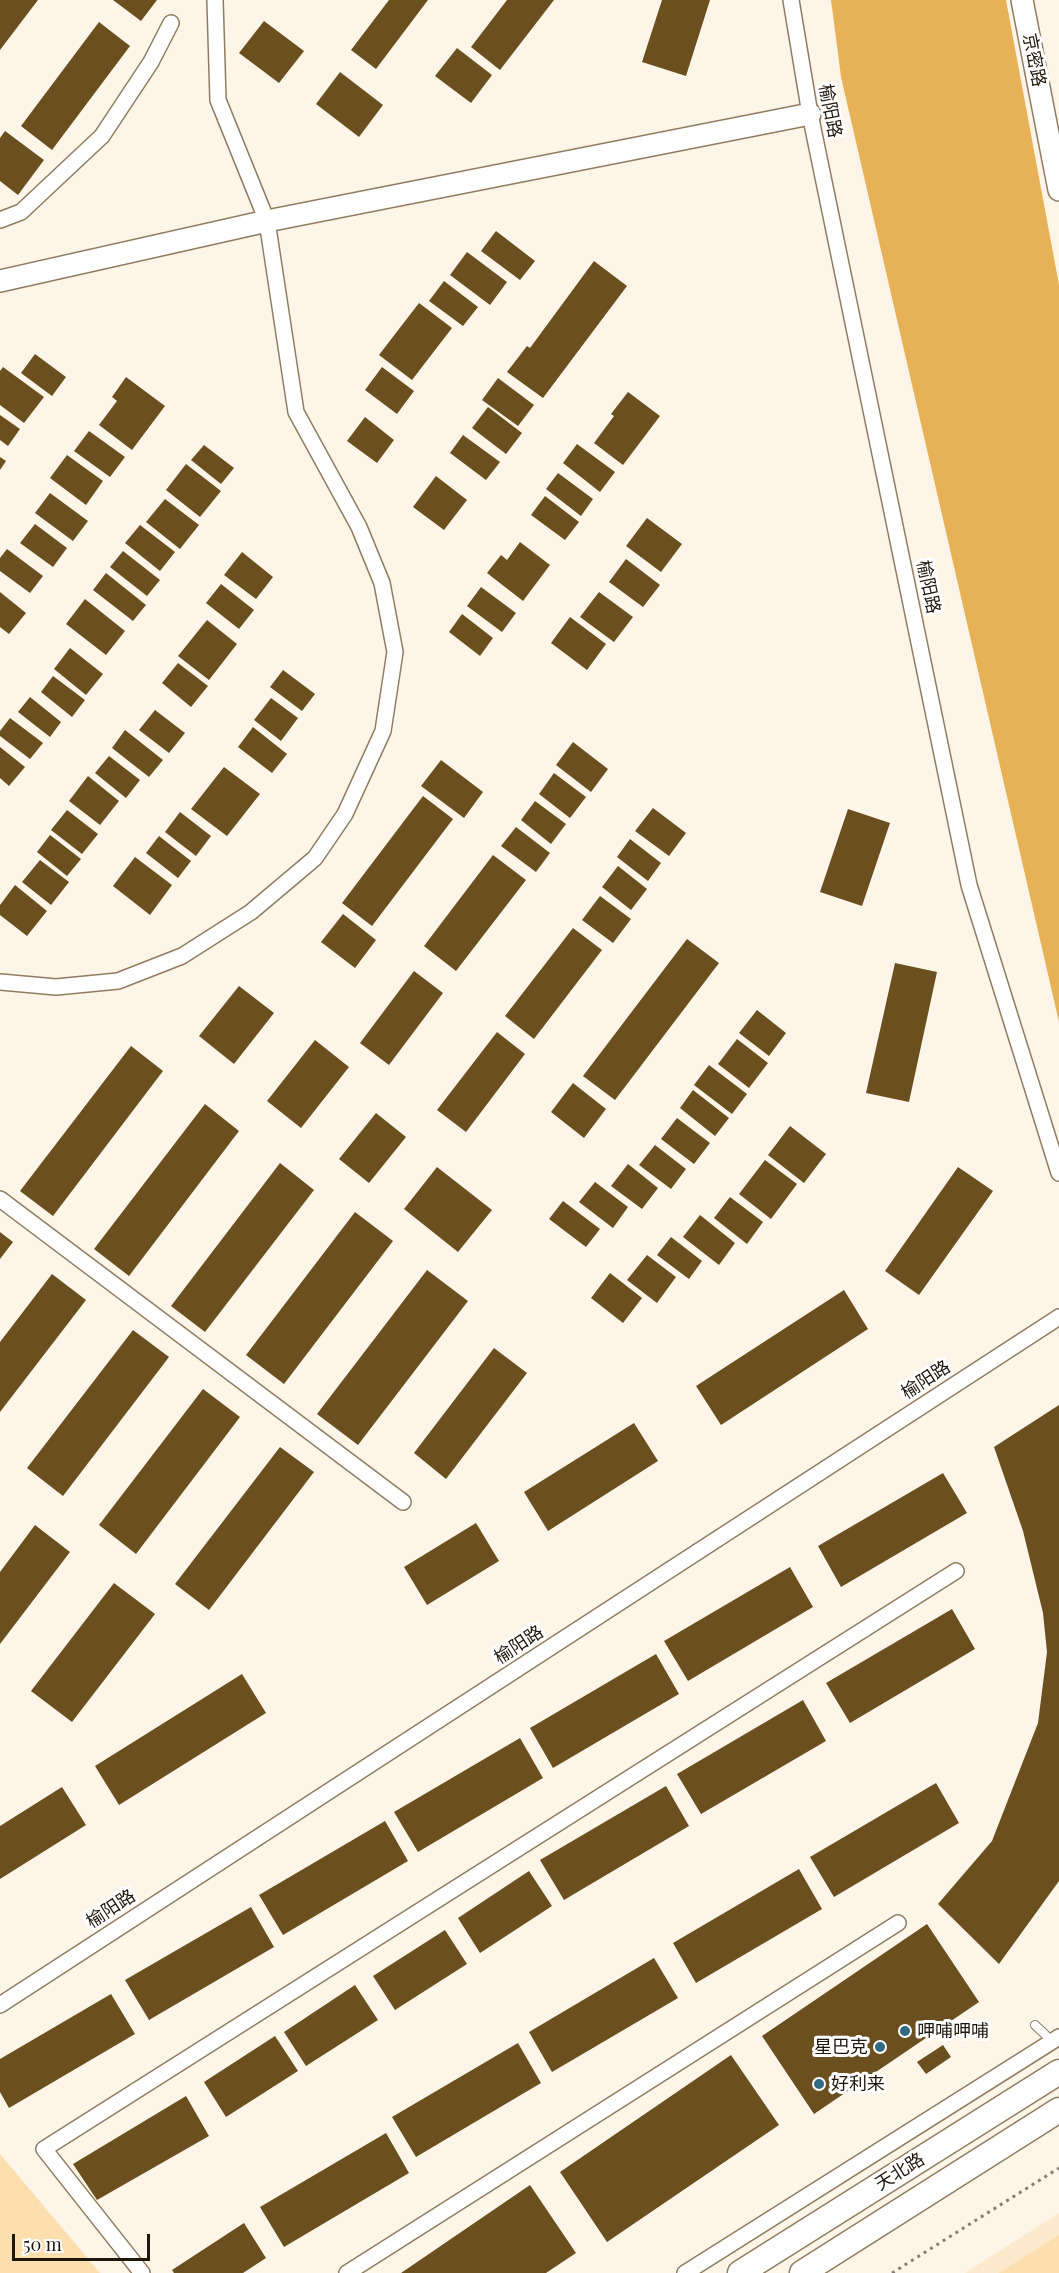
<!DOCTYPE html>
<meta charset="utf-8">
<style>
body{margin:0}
#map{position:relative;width:1059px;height:2273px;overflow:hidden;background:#fdf5e8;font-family:"Playfair Display",serif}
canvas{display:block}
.scale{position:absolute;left:12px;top:2234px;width:138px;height:27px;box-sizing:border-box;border:3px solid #1f170c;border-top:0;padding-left:8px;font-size:18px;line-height:21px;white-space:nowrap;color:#1f170c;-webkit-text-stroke:4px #fff;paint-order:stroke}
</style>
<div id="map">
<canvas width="1059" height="2273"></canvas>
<div class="scale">50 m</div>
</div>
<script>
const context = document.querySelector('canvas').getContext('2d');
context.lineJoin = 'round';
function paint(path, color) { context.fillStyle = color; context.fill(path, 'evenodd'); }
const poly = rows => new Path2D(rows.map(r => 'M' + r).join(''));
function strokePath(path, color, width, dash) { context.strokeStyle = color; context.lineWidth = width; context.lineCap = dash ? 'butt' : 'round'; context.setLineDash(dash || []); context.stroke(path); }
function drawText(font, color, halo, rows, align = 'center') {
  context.font = font + ' "Playfair Display","Noto Sans SC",serif'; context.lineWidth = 6; context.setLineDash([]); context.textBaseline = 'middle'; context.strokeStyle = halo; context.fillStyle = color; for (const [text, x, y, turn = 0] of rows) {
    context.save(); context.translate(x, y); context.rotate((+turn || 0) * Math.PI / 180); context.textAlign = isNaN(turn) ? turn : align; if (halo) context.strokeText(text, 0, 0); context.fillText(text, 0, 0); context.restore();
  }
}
paint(poly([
 [1059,2213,1059,2273,965,2273]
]), '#fde9cb');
paint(poly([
 [0,2154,100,2273,0,2273],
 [1059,2235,1059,2273,999,2273]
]), '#fddeae');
paint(poly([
 [831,0,1006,0,1059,285,1059,1022,841,77]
]), '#e7b257');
paint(poly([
 [0,0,38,0,0,50],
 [113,0,157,0,141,21],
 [389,0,428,0,376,69,351,50],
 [507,0,554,0,500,70,471,47],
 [662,0,710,0,686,76,642,62],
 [264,21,304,51,279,83,239,53],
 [99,22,130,46,52,150,21,126],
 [457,48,492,75,471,103,435,76],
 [340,72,383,105,359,137,316,104],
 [5,131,44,160,18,195,0,181,0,138],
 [496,231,535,261,520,280,481,251],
 [467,252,507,282,490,305,450,275],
 [594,261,627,286,543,398,507,372,527,346,530,348],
 [444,281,478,307,463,326,429,301],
 [419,303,452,328,412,380,379,355],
 [35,354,66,377,52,396,21,373],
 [3,367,44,397,24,423,0,405,0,371],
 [382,367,414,391,397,414,365,390],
 [126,377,165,406,132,450,99,425,117,401,112,397],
 [498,378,534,405,518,426,482,400],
 [628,392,660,416,623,465,594,443,614,416,611,414],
 [488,407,522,433,506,454,472,428],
 [0,415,20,429,8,446,0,440],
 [365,417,394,440,377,463,347,441],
 [89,431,125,457,110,477,74,451],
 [463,435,500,462,486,480,450,453],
 [577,444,615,472,600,492,563,463],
 [204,445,234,468,221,484,191,460],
 [67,455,103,481,86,505,50,478],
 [0,457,6,461,0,470],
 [186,464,221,491,200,517,166,490],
 [558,473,593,499,581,516,546,489],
 [436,476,467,500,444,530,413,507],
 [50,493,88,521,73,541,35,513],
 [545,496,579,522,565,540,531,515],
 [165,499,199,525,180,549,146,522],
 [647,518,682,544,661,572,626,546],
 [35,524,67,548,53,567,20,543],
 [140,525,175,552,160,571,125,543],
 [520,542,550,565,523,601,487,573,501,555,507,560],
 [7,549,43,576,30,593,0,571,0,558],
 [123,551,160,580,147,596,110,567],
 [242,552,273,577,256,599,224,575],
 [626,559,660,585,643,607,609,582],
 [106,573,146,605,133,621,93,590],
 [221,584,254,610,239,629,206,603],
 [481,587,516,613,502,632,467,606],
 [0,592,26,613,9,634,0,627],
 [599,592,633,617,614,642,580,617],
 [85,599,125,631,106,655,66,624],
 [462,614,493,638,480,656,449,632],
 [570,617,606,644,587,670,551,643],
 [207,620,237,644,209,680,178,656],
 [70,648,103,674,86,695,54,669],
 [178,663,208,686,191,707,162,683],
 [283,670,315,694,302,711,270,687],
 [53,676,85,700,72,717,41,692],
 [30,697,61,722,50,737,18,712],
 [271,698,298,718,281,741,254,720],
 [155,710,185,733,169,753,139,730],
 [10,718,43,743,30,759,0,736,0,731],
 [253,727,287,754,272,773,238,747],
 [125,730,163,760,149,777,112,748],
 [573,742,608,769,591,792,556,765],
 [0,747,25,767,9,786,0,778],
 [109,756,140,780,126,798,95,773],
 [441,760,483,792,464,818,421,786],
 [224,767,260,794,227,836,191,809],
 [554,773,586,797,570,818,539,794],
 [88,776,119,801,100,825,69,801],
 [423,796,453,819,372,926,342,903],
 [535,801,566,824,551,844,521,820],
 [653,808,686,833,669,856,635,831],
 [848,809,890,823,862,906,820,892],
 [67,810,98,834,82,854,51,830],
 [180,812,211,836,196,856,165,832],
 [516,827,550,853,536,872,501,846],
 [50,835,81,859,67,876,37,852],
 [159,836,191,861,178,878,146,853],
 [630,839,661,863,648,881,617,857],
 [493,855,526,880,456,971,424,946],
 [135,857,172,885,150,915,113,886],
 [40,860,69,882,51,905,22,882],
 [618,866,647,889,631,910,602,887],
 [15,885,47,911,27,936,0,915,0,905],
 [600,896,631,919,613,943,582,920],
 [343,914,376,940,355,968,321,942],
 [573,928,602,950,534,1039,505,1016],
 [687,939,719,963,615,1100,583,1076],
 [895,963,937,972,909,1102,866,1093],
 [414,971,443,993,389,1065,360,1043],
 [239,986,274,1013,234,1064,199,1036],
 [757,1010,786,1033,769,1056,739,1033],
 [497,1032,525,1054,466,1132,437,1110],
 [737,1039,768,1063,749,1088,718,1064],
 [315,1040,349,1067,301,1128,267,1101],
 [131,1046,163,1071,53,1216,20,1191],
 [709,1065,747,1094,732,1114,694,1085],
 [573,1083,606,1109,584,1138,551,1112],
 [693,1090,729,1118,715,1136,680,1108],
 [205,1104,239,1131,129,1276,94,1249],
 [376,1113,406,1137,369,1183,339,1159],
 [677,1118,710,1143,694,1164,661,1139],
 [790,1126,826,1154,804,1183,768,1155],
 [655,1145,686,1169,671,1189,639,1165],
 [765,1160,797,1184,771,1219,739,1194],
 [280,1163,314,1190,205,1332,171,1306],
 [628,1164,658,1188,642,1209,611,1186],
 [437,1167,492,1210,458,1252,404,1209],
 [958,1167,993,1191,919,1295,885,1271],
 [595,1182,628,1207,613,1228,579,1202],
 [730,1197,763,1222,747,1244,714,1218],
 [563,1201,600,1229,586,1247,549,1219],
 [355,1212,393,1241,284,1384,246,1355],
 [700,1215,735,1243,719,1265,683,1237],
 [0,1232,13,1242,0,1259],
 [671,1237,702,1261,689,1279,657,1255],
 [647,1255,676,1277,657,1303,627,1280],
 [427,1270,468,1301,358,1445,317,1414],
 [610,1273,642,1298,623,1323,591,1298],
 [52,1274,86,1300,0,1412,0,1342],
 [844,1290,868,1329,721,1425,696,1386],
 [133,1330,169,1357,63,1496,27,1468],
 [494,1348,527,1373,446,1479,414,1453],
 [203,1389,240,1417,136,1554,99,1525],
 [1059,1405,1059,1881,999,1964,938,1904,992,1841,1038,1723,1047,1652,1043,1613,1023,1531,994,1447],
 [634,1423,658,1461,548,1531,524,1492],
 [280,1447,314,1472,209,1610,175,1584],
 [943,1473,967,1513,841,1587,818,1546],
 [476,1523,499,1561,427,1605,404,1567],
 [35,1525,70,1552,0,1644,0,1572],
 [790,1567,813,1607,688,1681,664,1641],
 [114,1583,155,1614,72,1722,31,1691],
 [952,1609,975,1649,850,1723,826,1683],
 [656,1654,679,1694,553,1768,530,1728],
 [242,1674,266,1713,119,1805,95,1766],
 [803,1700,826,1741,701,1814,677,1774],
 [520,1738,543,1778,418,1852,394,1812],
 [936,1783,959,1823,834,1897,810,1857],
 [666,1786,689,1826,564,1900,540,1860],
 [62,1787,86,1825,0,1879,0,1826],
 [385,1821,408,1861,283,1935,259,1895],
 [799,1869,822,1909,696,1983,673,1943],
 [529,1871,552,1906,480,1953,458,1918],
 [251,1907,274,1947,149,2020,125,1980],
 [927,1924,979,2002,814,2114,762,2036],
 [445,1930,467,1964,395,2010,373,1976],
 [654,1958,678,1998,552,2072,529,2032],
 [355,1985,378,2020,306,2066,284,2032],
 [111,1994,135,2034,9,2108,0,2092,0,2059],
 [275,2036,298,2071,226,2117,204,2082],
 [518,2043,541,2083,416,2157,392,2117],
 [943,2045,951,2057,926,2074,917,2062],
 [731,2055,779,2125,607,2242,560,2172],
 [186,2096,209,2136,97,2200,73,2164],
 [386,2133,409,2173,284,2247,260,2207],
 [530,2185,576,2253,546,2273,401,2273],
 [244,2223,266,2258,243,2273,174,2273,172,2270]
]), '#6b4f1e');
const lane = poly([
 [1035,2025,1052,2041]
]);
const street = poly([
 [791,0,810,114,969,885,1059,1173],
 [0,220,21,212,102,136,151,62,171,23],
 [0,982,56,987,118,981,182,956,251,912,315,858,345,814,383,731,395,652,382,583,359,527,296,412,267,221,218,100,215,0],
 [0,1199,403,1502],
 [0,2005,1059,1317],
 [142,2273,44,2149,956,1571],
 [347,2273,898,1923],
 [685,2273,1059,2037]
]);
const secondary = poly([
 [1022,0,1059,190],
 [0,281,267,221,810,114]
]);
const primary = poly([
 [740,2273,1059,2072],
 [802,2273,1059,2110]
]);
strokePath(lane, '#907d61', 10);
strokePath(street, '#907d61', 18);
strokePath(secondary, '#907d61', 24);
strokePath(primary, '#907d61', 27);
strokePath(poly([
 [892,2273,1059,2168]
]), '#867e72', 3, [3, 4.5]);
strokePath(lane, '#fff', 8);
strokePath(street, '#fff', 15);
strokePath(secondary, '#fff', 21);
strokePath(primary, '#fff', 24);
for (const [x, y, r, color] of [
 [905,2031,6,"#2f6982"],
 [880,2047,6,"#2f6982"],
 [819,2084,6,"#2f6982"]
]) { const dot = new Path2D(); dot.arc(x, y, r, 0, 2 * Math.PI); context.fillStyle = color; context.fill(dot); strokePath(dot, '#fff', 2); }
drawText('18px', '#1f170c', '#fff', [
 ["京密路",1034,60,79],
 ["榆阳路",830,111,79],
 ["榆阳路",928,587,78],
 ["榆阳路",926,1380,-33],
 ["榆阳路",519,1645,-33],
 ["榆阳路",111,1909,-33],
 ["天北路",900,2172,-32]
]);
drawText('18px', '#1f170c', '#fff', [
 ["呷哺呷哺",917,2031],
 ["星巴克",868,2047,"right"],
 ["好利来",831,2084]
], 'left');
</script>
